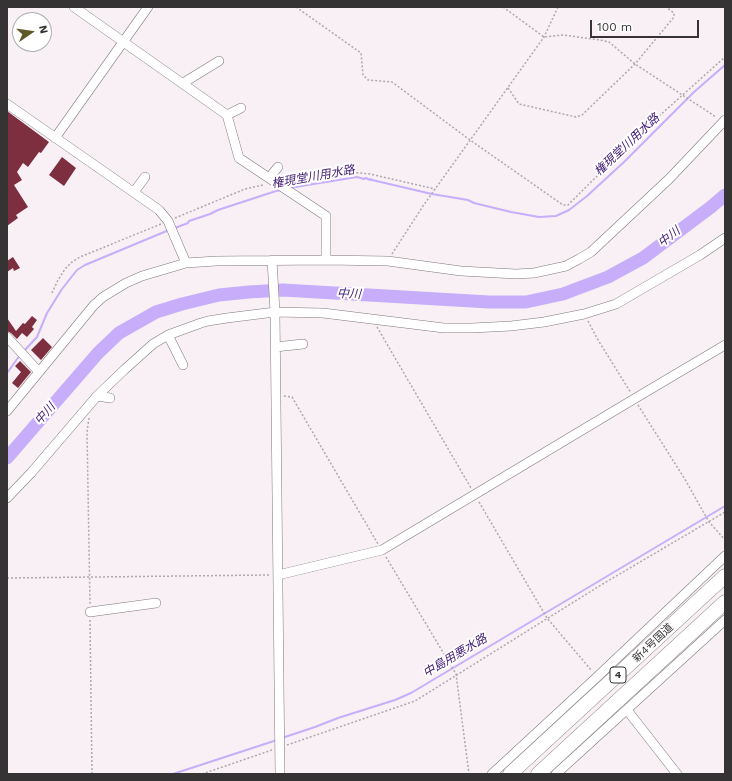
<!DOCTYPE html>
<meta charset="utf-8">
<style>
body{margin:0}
#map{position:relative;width:732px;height:781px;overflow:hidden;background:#f8f0f4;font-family:"Work Sans",sans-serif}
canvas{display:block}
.frame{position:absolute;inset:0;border:8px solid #363335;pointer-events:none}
.north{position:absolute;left:12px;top:12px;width:40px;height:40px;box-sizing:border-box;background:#fff;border:1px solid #afadae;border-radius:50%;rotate:77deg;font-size:11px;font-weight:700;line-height:16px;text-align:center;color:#363335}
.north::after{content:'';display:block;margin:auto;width:14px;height:18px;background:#5e5926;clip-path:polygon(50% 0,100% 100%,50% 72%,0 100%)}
.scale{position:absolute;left:590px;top:20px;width:109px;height:18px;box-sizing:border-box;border:2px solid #363335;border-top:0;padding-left:5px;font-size:12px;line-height:14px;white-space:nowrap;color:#363335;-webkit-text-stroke:3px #fff;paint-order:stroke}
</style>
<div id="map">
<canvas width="732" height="781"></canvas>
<div class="frame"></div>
<div class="north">N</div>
<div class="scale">100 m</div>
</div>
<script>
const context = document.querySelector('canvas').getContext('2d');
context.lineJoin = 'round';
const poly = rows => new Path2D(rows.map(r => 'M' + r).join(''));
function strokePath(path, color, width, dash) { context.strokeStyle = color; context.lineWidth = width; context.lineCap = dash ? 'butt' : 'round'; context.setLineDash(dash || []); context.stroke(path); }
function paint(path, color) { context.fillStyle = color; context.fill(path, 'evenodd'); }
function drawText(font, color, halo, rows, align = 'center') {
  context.font = font + ' "Work Sans","Noto Sans JP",sans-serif'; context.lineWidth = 4; context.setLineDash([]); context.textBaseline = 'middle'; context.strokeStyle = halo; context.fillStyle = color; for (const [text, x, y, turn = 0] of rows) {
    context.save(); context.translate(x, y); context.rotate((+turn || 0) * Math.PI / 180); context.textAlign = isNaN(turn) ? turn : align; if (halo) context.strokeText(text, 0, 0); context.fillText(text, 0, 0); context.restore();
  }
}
strokePath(poly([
 [289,188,357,177,364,179,366,178,370,180,371,179,372,180,432,194,468,200,474,203,511,212,539,217,556,216,569,210,587,196,624,162,694,92,725,65],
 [175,228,188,223,189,221,210,214,218,210,276,191,281,190],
 [24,351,37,337,47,313,62,289,77,270,85,265,169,230],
 [7,373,20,355],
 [282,738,315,727,338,718,395,700,411,693,725,506],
 [173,774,277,740]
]), '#c7adfa', 2);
strokePath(poly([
 [7,458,98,353,119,333,156,312,182,304,219,295,249,292,283,290,489,302,526,302,563,294,608,277,643,258,711,207,725,195]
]), '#c7adfa', 13);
paint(poly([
 [7,111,49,142,41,153,39,152,28,167,23,163,17,172,22,180,14,185,28,207,16,215,18,218,7,226],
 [62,157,76,168,64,186,49,175],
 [13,257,20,268,14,271,13,268,7,272,7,261],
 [32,316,37,320,32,327,34,329,27,337,22,333,17,339,11,333,7,331,7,318,16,331,23,323,25,324],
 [43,338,52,347,41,360,31,350],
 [20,361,31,372,18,388,12,383,21,372,15,366]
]), '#7d2e3f');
const minor = poly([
 [74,7,227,115,239,158,326,216,326,260],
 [183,83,219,61],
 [7,104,159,210,168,221,186,263],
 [227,115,241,108],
 [55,138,148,7],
 [269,178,278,167],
 [134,192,145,177],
 [272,260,275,312,280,774],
 [168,335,183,365],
 [7,337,39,372],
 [275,347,303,344],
 [97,396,110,398],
 [7,411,94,305,103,297,126,283,142,276,186,263,216,261,326,260,388,261,461,271,516,274,534,273,566,266,579,259,591,252,669,179,725,120],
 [7,498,31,473,97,396,124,370,153,344,168,335,201,323,208,321,227,318,275,312,323,313,444,328,472,328,511,326,544,322,584,314,616,304,700,255,725,238],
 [278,575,382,550,634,399,725,345],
 [90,612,156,603],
 [627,710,677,774],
 [492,774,597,677,725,556],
 [556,774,725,620]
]);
const highway = poly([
 [510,774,725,576],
 [538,774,725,602]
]);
strokePath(minor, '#7f787b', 10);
strokePath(highway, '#7f787b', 15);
strokePath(poly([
 [296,7,361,53,363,75,368,80,392,82,470,140,563,205,568,205,639,134,725,57],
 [503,7,544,37,563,35,600,40,609,42,635,64,716,117],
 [508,88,519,104,576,117,582,115,635,64,674,17,674,13,666,7],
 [289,181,314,178,350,172,370,174,435,189],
 [175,218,245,189,263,185],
 [392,254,423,206,544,37,558,7],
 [52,293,58,280,65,269,72,262,80,257,161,224],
 [588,321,598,340,631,393],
 [377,327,471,488],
 [284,396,292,397,378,544],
 [638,405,686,481,709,522,725,540],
 [89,418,87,432,90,604],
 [479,502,547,618,592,671],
 [386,557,456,674,469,774],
 [7,578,269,575],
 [90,620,92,774],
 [287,745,415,701,601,585,725,512],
 [202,774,272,750]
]), '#ada7aa', 1.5, [2, 2]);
strokePath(minor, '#fff', 9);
strokePath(highway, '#fff', 14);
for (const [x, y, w] of [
 [618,675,16]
]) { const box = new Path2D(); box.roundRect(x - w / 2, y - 8, w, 16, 3); context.fillStyle = '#fff'; context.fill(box); strokePath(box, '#363335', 1); }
drawText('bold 10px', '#363335', null, [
 ["4",618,675]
]);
drawText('11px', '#363335', '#fff', [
 ["新4号国道",653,643,-43]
]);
drawText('italic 12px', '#462077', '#fff', [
 ["権現堂川用水路",627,145,-43],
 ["権現堂川用水路",313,177,-10],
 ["中川",669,237,-38],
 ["中川",349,294,3],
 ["中川",45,414,-49],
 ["中島用悪水路",455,656,-31]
]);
</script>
